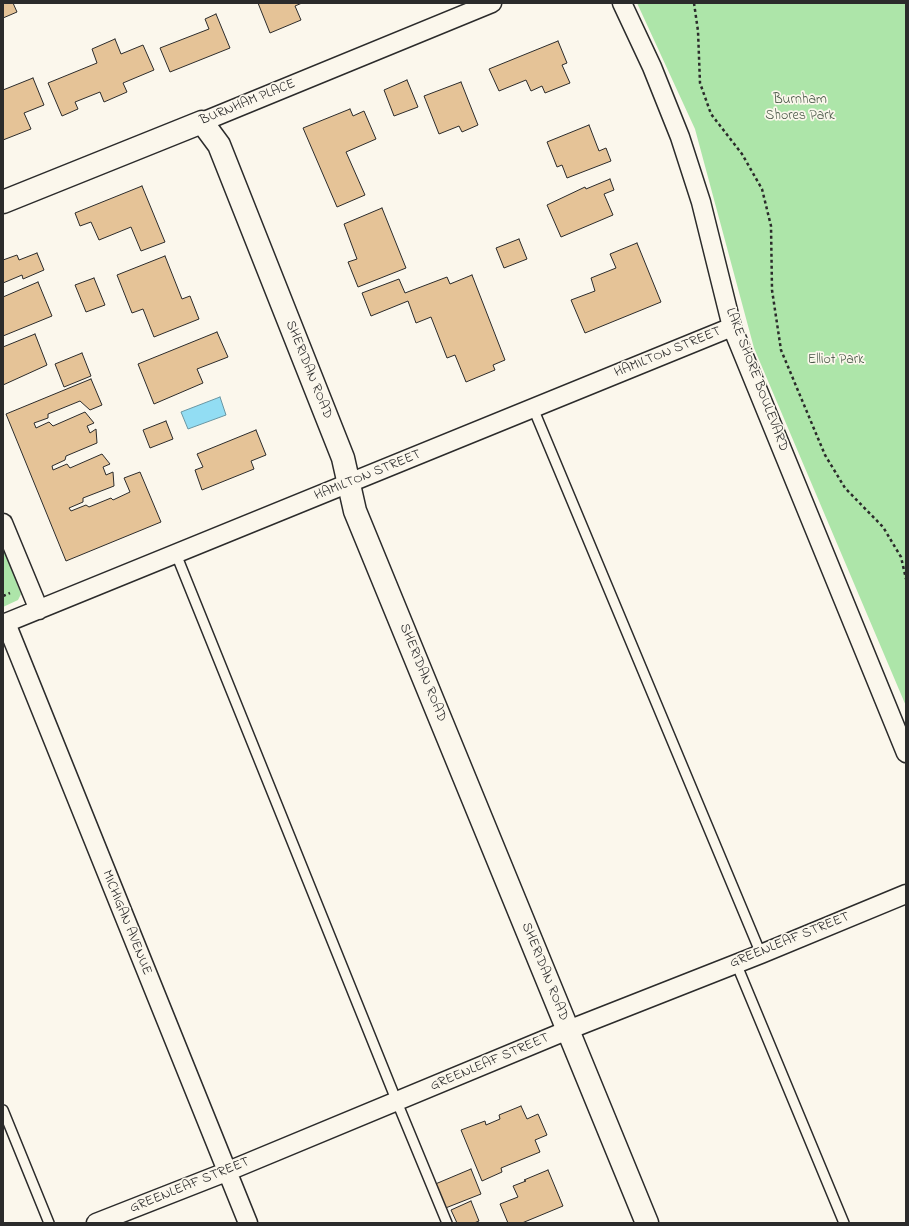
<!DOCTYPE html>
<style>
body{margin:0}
#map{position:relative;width:909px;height:1226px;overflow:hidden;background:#fbf7ec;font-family:"Indie Flower",sans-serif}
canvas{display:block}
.frame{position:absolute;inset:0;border:4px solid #2b2b2b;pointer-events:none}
</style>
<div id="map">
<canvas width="909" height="1226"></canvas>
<div class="frame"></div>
</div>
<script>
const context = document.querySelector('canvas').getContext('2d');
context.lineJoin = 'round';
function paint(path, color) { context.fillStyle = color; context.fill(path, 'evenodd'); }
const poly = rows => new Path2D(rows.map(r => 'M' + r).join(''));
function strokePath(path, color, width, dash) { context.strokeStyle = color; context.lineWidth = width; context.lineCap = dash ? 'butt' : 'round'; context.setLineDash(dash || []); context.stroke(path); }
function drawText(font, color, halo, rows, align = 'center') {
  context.font = font + ' "Indie Flower",sans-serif'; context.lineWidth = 3.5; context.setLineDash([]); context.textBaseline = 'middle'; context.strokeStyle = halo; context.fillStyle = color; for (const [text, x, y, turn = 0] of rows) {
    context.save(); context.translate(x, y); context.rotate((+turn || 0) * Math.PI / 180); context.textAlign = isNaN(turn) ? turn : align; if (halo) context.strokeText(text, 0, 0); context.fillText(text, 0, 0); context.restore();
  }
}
paint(poly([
 [637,3,906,3,906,706,754,348,695,129],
 [3,547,21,594,18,600,3,607]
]), '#ade5a9');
const water = poly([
 [220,397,226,415,188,429,181,412,220,397]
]);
paint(water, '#92ddf3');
strokePath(water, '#6996a3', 1);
const building = poly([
 [3,3,13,3,17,12,3,18,3,3],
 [258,3,302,3,295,6,301,20,270,33,258,3],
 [216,14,230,48,170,72,160,48,209,29,205,19,216,14],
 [115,39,121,54,143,45,154,70,123,83,127,92,104,102,100,92,75,102,78,109,62,116,48,83,97,63,92,49,115,39],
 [558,41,567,63,562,65,570,83,545,93,542,86,531,91,526,80,499,91,489,69,558,41],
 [33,78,44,105,24,113,31,129,3,140,3,90,33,78],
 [407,80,418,107,394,116,384,90,407,80],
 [461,82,478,125,462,132,459,126,439,134,424,96,461,82],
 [350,109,353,116,364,111,376,139,346,152,365,195,337,207,303,128,350,109],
 [589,125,599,151,606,148,611,161,567,178,562,165,557,167,547,142,589,125],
 [610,179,614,190,604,194,613,215,561,237,547,205,585,187,586,189,610,179],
 [142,186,165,242,141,251,131,227,99,240,91,222,80,226,75,213,142,186],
 [382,208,406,268,358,287,348,262,357,259,344,224,382,208],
 [519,239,527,259,504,268,496,248,519,239],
 [637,243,661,302,585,333,571,300,595,291,591,278,616,268,610,254,637,243],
 [37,253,44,270,23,279,22,275,3,283,3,260,17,255,19,260,37,253],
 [165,256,182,299,190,296,199,319,154,337,143,309,132,313,117,275,165,256],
 [472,275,505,360,493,365,495,370,466,382,455,355,447,358,431,317,416,323,408,301,371,316,362,293,399,279,405,293,447,277,450,284,472,275],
 [94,278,105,305,86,312,75,285,94,278],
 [38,282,52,316,3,336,3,297,38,282],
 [217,332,228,357,197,369,203,383,154,404,138,364,217,332],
 [35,334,47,365,3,385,3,347,35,334],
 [82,353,91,376,64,387,55,364,82,353],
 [91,379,102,405,90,410,80,401,48,414,48,418,34,423,36,428,49,422,53,426,85,412,94,423,87,426,90,433,96,429,97,443,66,456,65,460,52,466,53,470,67,464,70,468,102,454,110,464,103,467,106,475,113,472,114,486,83,498,83,502,69,508,71,511,86,505,89,507,111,498,113,500,130,492,124,478,140,472,161,522,66,561,6,414,91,379],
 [166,421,173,439,150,448,143,430,166,421],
 [256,430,266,455,251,461,254,469,202,490,195,470,203,467,197,454,256,430],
 [521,1106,527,1119,538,1114,547,1135,535,1140,540,1152,501,1168,502,1172,482,1181,461,1130,485,1121,486,1125,500,1119,499,1115,521,1106],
 [471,1169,481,1194,443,1209,433,1185,471,1169],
 [548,1170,563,1206,522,1223,508,1223,500,1204,518,1197,513,1186,526,1181,524,1180,548,1170],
 [471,1201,479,1221,474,1223,457,1223,451,1210,471,1201]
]);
paint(building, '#e5c397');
strokePath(building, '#2b2b2b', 1);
const service = poly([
 [533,408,761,954],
 [176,554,397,1102,447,1223],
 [736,963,844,1223],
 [3,1110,49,1223]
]);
const minor = poly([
 [622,3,652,67,680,137,701,202,732,327,906,753],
 [202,122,492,3],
 [3,523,39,610],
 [6,623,248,1223],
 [3,624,732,327],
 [96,1223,226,1172,568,1030,761,954,906,894]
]);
const secondary = poly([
 [3,202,202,122,219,145,343,458,355,511,647,1223]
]);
strokePath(service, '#2b2b2b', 12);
strokePath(minor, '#2b2b2b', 21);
strokePath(secondary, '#2b2b2b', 25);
strokePath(poly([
 [694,3,698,31,700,83,711,114,742,154,762,189,771,226,772,290,781,350,825,455,845,488,883,527,901,557,906,579],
 [3,596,10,593]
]), '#2b2b2b', 2.5, [3, 3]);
strokePath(service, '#fbf7ec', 9);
strokePath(minor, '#fbf7ec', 18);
strokePath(secondary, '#fbf7ec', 22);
drawText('14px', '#4c5a4a', '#fbf7ec', [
 ["Burnham",800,101],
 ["Shores Park",800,117],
 ["Elliot Park",836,361]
]);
drawText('14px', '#2b2b2b', '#fbf7ec', [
 ["BURNHAM PLACE",248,103,-22],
 ["HAMILTON STREET",668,353,-22],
 ["SHERIDAN ROAD",308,370,68],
 ["LAKE SHORE BOULEVARD",756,380,69],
 ["HAMILTON STREET",368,476,-22],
 ["SHERIDAN ROAD",422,673,68],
 ["MICHIGAN AVENUE",126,923,68],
 ["GREENLEAF STREET",790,941,-22],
 ["SHERIDAN ROAD",544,972,68],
 ["GREENLEAF STREET",490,1063,-23],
 ["GREENLEAF STREET",190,1186,-22]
]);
</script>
